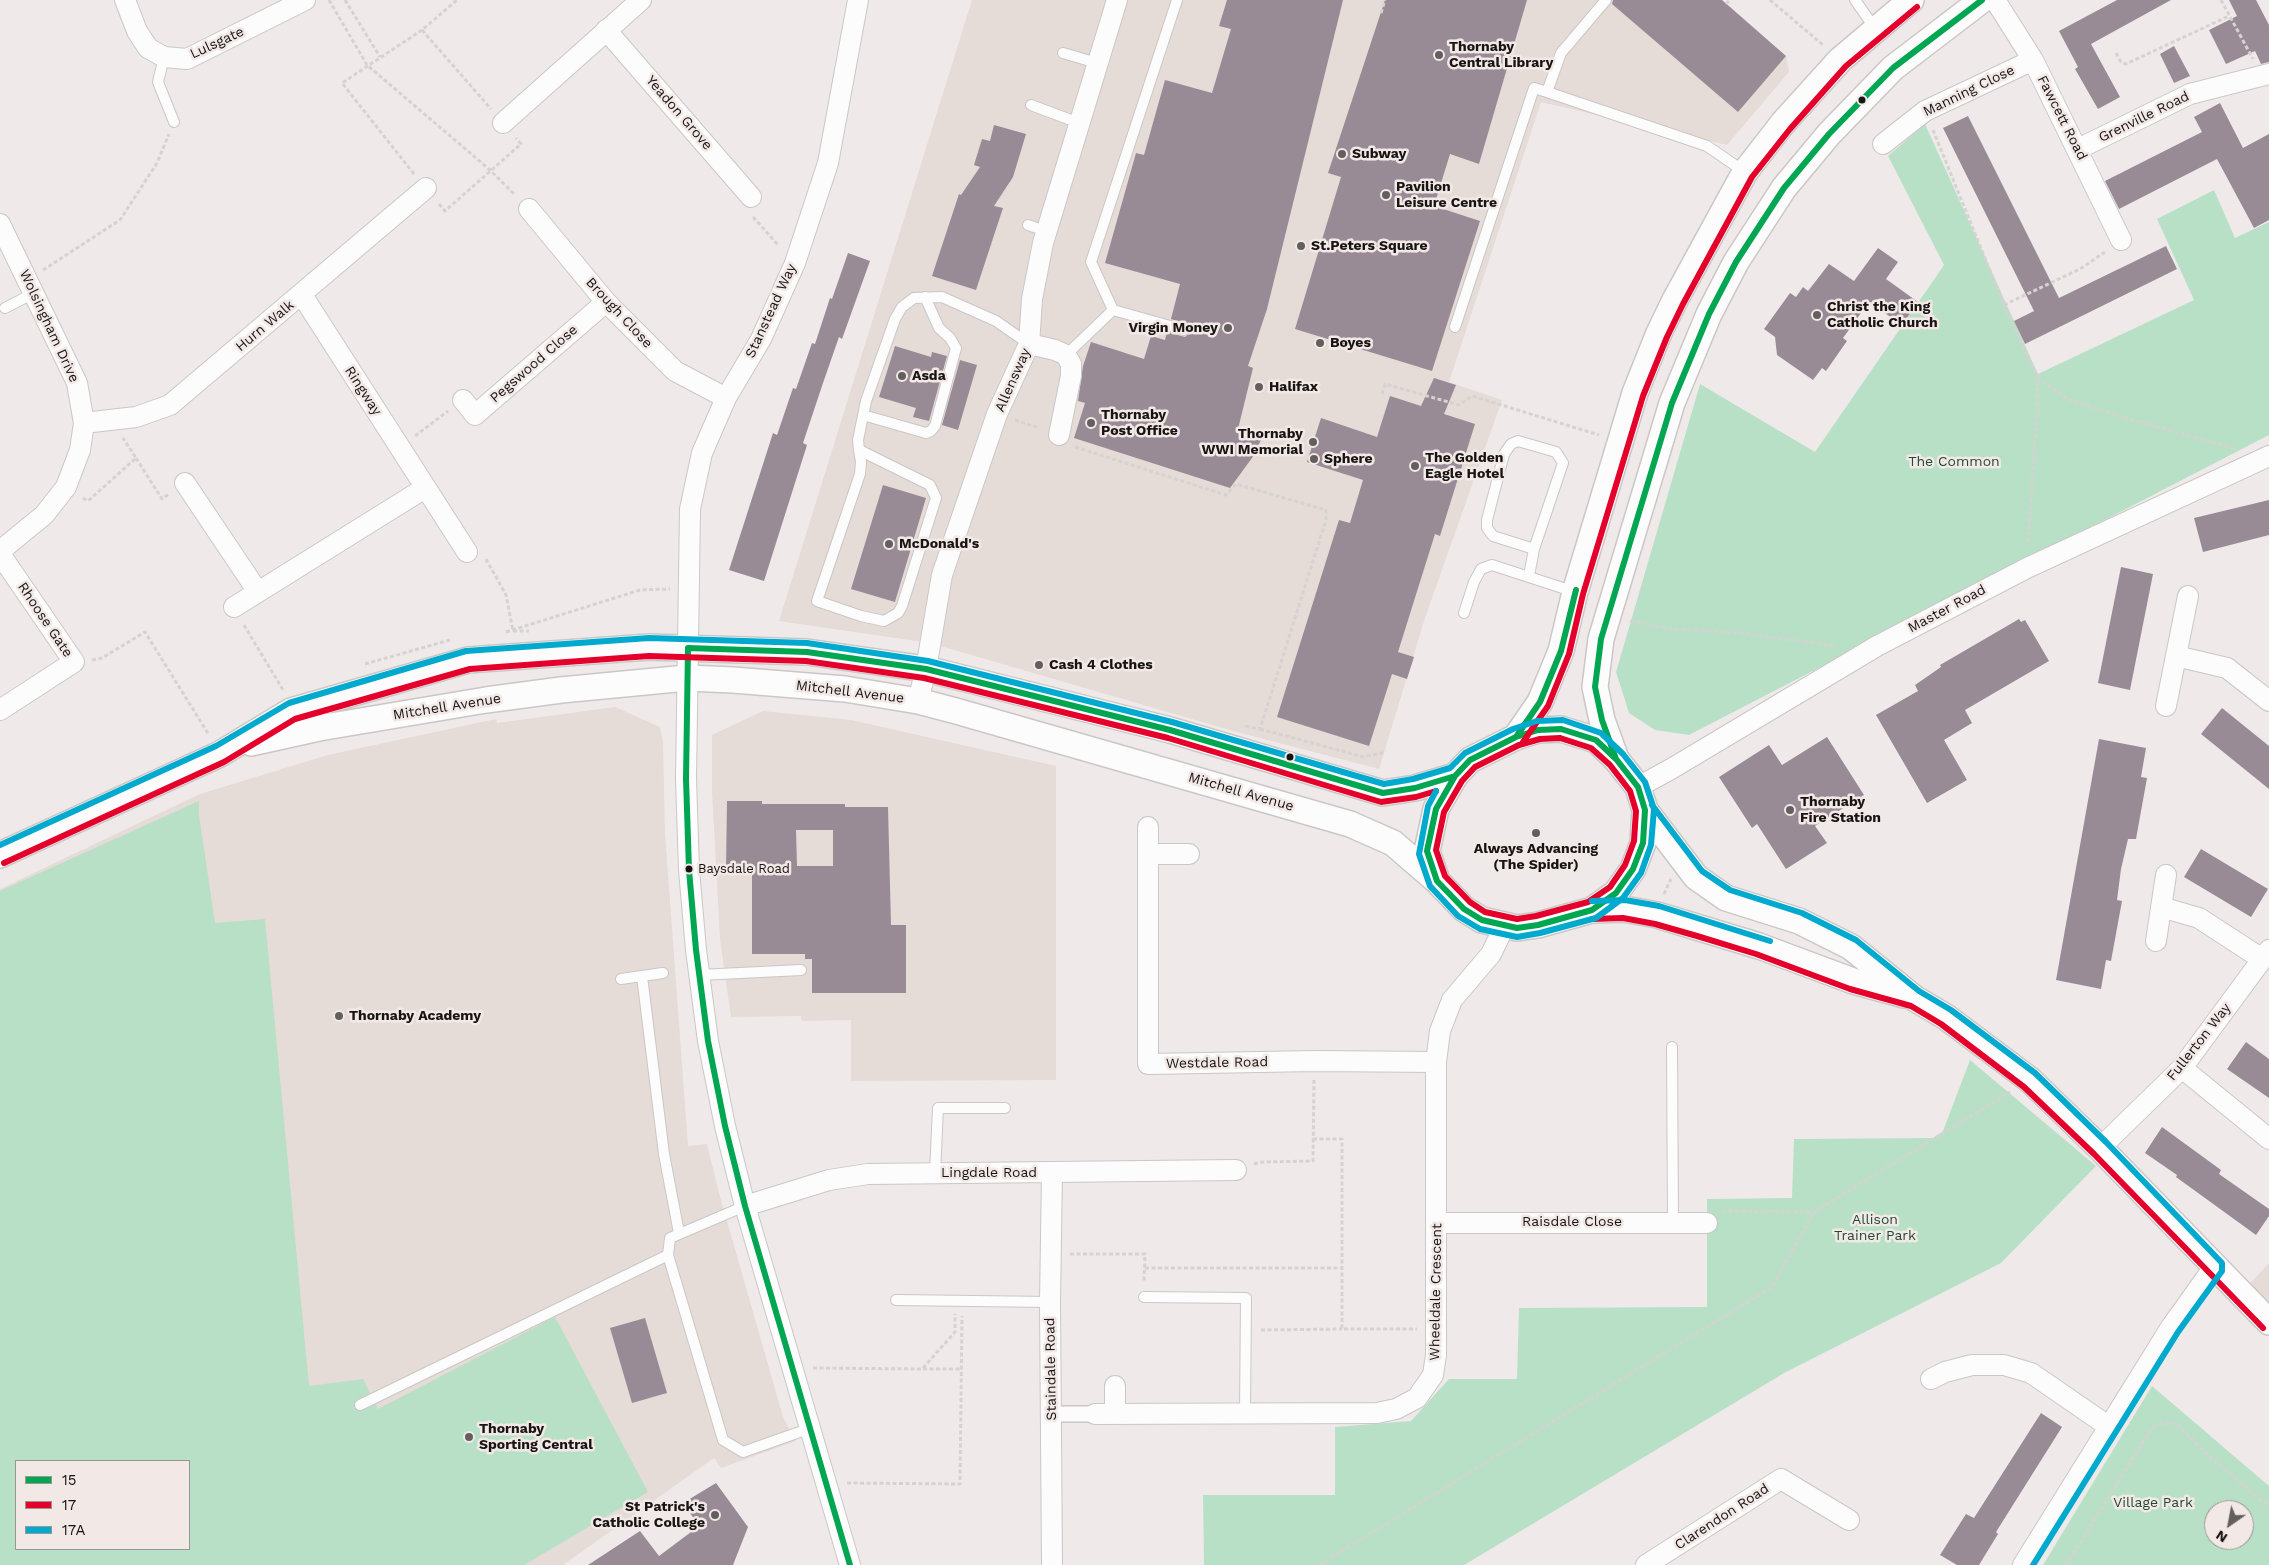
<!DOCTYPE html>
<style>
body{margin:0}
#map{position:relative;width:2269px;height:1565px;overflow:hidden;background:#efeae9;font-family:"Work Sans",sans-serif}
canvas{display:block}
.legend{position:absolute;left:15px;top:1460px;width:175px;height:90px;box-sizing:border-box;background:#f2e9e6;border:1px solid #9a9492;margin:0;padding:6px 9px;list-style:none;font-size:15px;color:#171413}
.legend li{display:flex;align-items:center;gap:10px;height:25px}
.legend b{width:25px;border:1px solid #9a9492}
.north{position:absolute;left:2204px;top:1500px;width:50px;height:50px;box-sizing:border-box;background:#f2e9e6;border:1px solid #9a9492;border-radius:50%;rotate:213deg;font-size:14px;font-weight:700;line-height:20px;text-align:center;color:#171413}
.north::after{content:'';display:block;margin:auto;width:18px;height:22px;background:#635f5e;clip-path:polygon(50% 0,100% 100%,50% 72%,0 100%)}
</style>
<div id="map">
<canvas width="2269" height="1565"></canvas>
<ul class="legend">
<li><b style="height:6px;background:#00a651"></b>15</li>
<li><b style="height:6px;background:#e4002b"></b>17</li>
<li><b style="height:6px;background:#00a9ce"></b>17A</li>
</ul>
<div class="north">N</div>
</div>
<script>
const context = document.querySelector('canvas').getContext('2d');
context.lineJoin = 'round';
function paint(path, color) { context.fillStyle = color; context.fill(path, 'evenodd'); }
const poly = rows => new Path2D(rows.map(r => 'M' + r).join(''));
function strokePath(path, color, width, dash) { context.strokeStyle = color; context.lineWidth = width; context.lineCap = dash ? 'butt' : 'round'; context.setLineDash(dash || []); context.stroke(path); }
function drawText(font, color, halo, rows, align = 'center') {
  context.font = font + ' "Work Sans",sans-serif'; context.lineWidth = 5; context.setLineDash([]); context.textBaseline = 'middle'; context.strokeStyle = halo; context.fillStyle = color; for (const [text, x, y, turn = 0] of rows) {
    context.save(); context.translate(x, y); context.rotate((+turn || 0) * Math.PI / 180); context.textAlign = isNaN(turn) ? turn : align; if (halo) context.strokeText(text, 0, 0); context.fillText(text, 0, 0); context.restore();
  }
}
paint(poly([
 [972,0,1722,0,1786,56,1789,72,1727,145,1541,102,1449,382,1502,400,1425,618,1379,769,1233,731,930,643,779,621],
 [615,707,660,727,663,742,665,833,688,1146,707,1144,719,1193,783,1417,796,1441,721,1468,714,1458,563,1565,19,1565,0,1529,0,889,200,794,328,755,496,719,497,723],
 [16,1461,189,1461,189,1549,16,1549],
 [763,711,851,720,1056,766,1056,1080,851,1081,851,1020,802,1021,801,1016,731,1017,720,939,712,792,712,735],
 [2269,1263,2269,1309,2246,1288]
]), '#e5dbd7');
paint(poly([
 [1925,124,2038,374,2194,300,2157,219,2214,190,2235,238,2269,222,2269,435,1689,735,1655,730,1629,713,1616,672,1700,384,1815,452,1944,265,1888,156],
 [199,801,199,815,215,923,265,919,309,1386,363,1379,378,1409,555,1317,648,1492,524,1565,0,1565,0,891],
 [16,1461,189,1461,189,1549,16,1549],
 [1970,1060,2096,1166,2001,1263,1786,1372,1464,1565,1204,1565,1203,1495,1335,1495,1335,1427,1411,1421,1449,1379,1517,1379,1519,1308,1707,1307,1707,1199,1792,1198,1794,1139,1933,1138,1943,1131],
 [2152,1386,2269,1486,2269,1565,2043,1565],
 [2214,1510,2244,1510,2244,1540,2214,1540]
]), '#b8e0c7');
paint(poly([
 [1227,0,1343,0,1267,309,1248,366,1253,368,1238,429,1263,436,1252,458,1230,488,1074,438,1085,403,1078,401,1083,366,1091,342,1144,359,1151,336,1165,340,1167,332,1185,337,1190,332,1189,325,1171,319,1180,284,1105,263,1136,153,1144,155,1165,80,1212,93,1231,29,1219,26],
 [1385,0,1527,0,1479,164,1450,154,1434,206,1480,221,1432,371,1295,329,1341,177,1328,173],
 [1613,0,1722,0,1786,56,1738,112,1612,4],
 [2117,0,2171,0,2091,44,2120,97,2098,109,2075,69,2078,67,2059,31],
 [2229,0,2256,0,2269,25,2269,62,2261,64,2255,51,2226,64,2209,30,2237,16],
 [2174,46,2190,76,2174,83,2160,54],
 [2220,103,2243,148,2269,134,2269,220,2254,228,2217,159,2119,209,2105,181,2202,132,2194,117],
 [1968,116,2059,298,2166,246,2177,269,2025,344,2014,321,2034,311,1943,128],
 [994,125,1026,134,1013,177,994,206,1003,208,976,290,932,276,959,194,961,195,980,167,974,165,982,139,990,141],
 [1878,248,1898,262,1886,279,1918,302,1902,325,1869,302,1843,338,1847,341,1826,371,1822,368,1813,380,1777,355,1775,337,1764,329,1790,293,1796,297,1803,287,1808,291,1829,264,1854,281],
 [848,253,870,261,842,339,839,337,823,383,803,443,807,445,764,581,729,570,773,433,777,435,793,388,796,389,812,343,815,344,830,298,832,299],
 [895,346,931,357,932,352,947,356,929,421,913,417,916,408,879,397],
 [960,360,977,365,958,430,942,425],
 [1434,378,1456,385,1444,414,1475,424,1440,536,1435,534,1398,652,1414,657,1407,679,1392,674,1369,746,1277,717,1339,520,1350,523,1363,480,1307,462,1321,418,1377,437,1390,396,1421,406],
 [883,485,926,498,895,602,851,589],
 [2269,500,2269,535,2203,552,2194,518],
 [2121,567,2153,574,2130,690,2098,683],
 [2019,619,2021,622,2025,620,2049,661,1965,710,1972,723,1944,740,1967,780,1927,803,1876,715,1918,691,1915,685,1941,667,1940,665],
 [2222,708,2269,746,2269,789,2201,734],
 [1827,737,1864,795,1815,826,1827,843,1786,869,1757,824,1752,828,1719,777,1769,745,1782,765],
 [2099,739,2146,748,2141,777,2147,778,2136,839,2128,839,2121,869,2117,900,2122,901,2111,961,2106,960,2101,989,2056,980],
 [727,801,762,801,762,804,845,804,845,807,888,807,891,925,906,925,906,993,812,993,812,959,805,959,805,954,752,954,752,871,726,870],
 [796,830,833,830,833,866,797,866],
 [2201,849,2268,889,2251,917,2184,877],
 [2246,1042,2269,1059,2269,1098,2227,1069],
 [2162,1127,2221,1170,2219,1174,2269,1209,2269,1216,2256,1235,2176,1177,2177,1175,2145,1153],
 [645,1318,667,1393,632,1403,610,1328],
 [2041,1413,2062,1427,1996,1532,1998,1534,1979,1565,1957,1565,1940,1555,1966,1514,1974,1518],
 [716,1483,748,1527,733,1565,588,1565,640,1531,659,1556,699,1526,683,1503]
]), '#998b96');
const service = poly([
 [1606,0,1561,53,1547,92,1707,146,1745,172],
 [1855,0,1876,30],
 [1063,53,1097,63],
 [164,57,158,82,174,122],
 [1031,105,1079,123],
 [1028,225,1046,231],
 [5,308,34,293],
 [1113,310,1091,262,1177,0],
 [1455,327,1534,88,1547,92],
 [1066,355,1113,310,1184,330],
 [863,415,926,433,931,431,935,426,956,348,950,338,939,328,925,297],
 [859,450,930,485,936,498,902,606,898,613,884,621,861,616,817,601,860,474,861,462,859,450,858,440,866,401,895,319,902,307,914,298,942,297,996,321,1029,344],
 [1529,576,1534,549,1563,463,1556,452,1518,441,1511,444,1504,454,1487,520,1487,528,1493,536,1534,549],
 [1464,613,1474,582,1481,569,1492,565,1575,592],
 [699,975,801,970],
 [642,976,664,1154,679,1233],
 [621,979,663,973],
 [1672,1047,1673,1222],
 [935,1173,938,1108,1005,1108],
 [745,1206,670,1238,668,1255,723,1440,743,1452,811,1428],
 [1144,1297,1246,1298,1245,1412],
 [896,1300,1050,1302],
 [360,1405,668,1255]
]);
const pedestrian = poly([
 [1052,1414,1095,1414]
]);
const minor = poly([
 [125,0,137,31,148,48,164,57,187,59,305,0],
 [1995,0,2033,60,2121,240],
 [606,30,751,197],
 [503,123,641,0],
 [1883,144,1925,111,2033,60],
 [2078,149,2190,94,2269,74],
 [529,209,606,302,675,371,726,398],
 [0,224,77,383,84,423,80,450,66,487,44,515,0,551],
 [302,295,467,552],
 [1029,344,1055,350,1066,355,1071,364,1071,376,1059,435],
 [463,400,475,415,606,302],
 [84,423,136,417,170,405,426,188],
 [185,483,258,592],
 [0,554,74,662,0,710],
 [234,607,425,488],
 [2176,656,2227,668,2269,701],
 [918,701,926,669,942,575,997,414,1029,344,1032,299,1043,243,1117,0],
 [2166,706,2188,596],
 [1638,787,1671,769,1877,646,2027,568,2269,456],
 [1148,827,1148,1064,1315,1061,1436,1062],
 [1148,854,1189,854],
 [2161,907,2199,918,2262,959],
 [2156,941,2166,875],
 [2182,1068,2269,1139],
 [2100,1148,2182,1068,2269,950],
 [745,1206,829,1180,868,1174,1236,1170],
 [1437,1223,1707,1223],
 [1931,1379,1945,1372,1972,1365,2004,1365,2031,1373,2108,1426],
 [1095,1414,1377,1413,1396,1409,1417,1398,1433,1375,1436,1355,1436,1062,1440,1031,1452,1000,1491,954,1505,925],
 [1115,1414,1115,1386],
 [850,1565,745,1206,725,1126,708,1041,696,950,689,870,686,779,690,509,702,453,726,398,761,339,795,263,828,163,858,0],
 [1052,1565,1050,1302,1052,1173],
 [1646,1565,1781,1479,1849,1520],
 [2023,1565,2171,1327,2214,1267]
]);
const tertiary = poly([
 [1516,737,1540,702,1561,651,1575,592,1635,393,1659,333,1675,300,1745,172,1783,123,1840,60,1911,0],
 [251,743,319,728,486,700,561,690,687,678,733,680,845,689,918,701,956,711,1350,824,1393,843,1437,881],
 [1615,756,1602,720,1595,687,1601,639,1672,403,1709,314,1736,262,1784,188,1829,134,1893,68,1982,0],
 [1645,810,1696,877,1726,898,1799,921,1851,947,1914,998,1946,1017,2030,1080,2100,1148,2269,1322],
 [0,855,220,754,291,711,468,660,649,647,807,652,926,669,1170,730,1383,793,1415,788,1455,776,1470,760,1516,737,1538,730,1561,729,1596,740,1616,759,1638,787,1645,810,1643,843,1633,869,1616,893,1592,910,1538,925,1517,928,1482,920,1464,909,1437,881,1427,851,1436,809,1455,776],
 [1592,910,1624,909,1657,915,1759,946,1853,981,1904,995]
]);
strokePath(service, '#cac7c6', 12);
strokePath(pedestrian, '#cac7c6', 18);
strokePath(minor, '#cac7c6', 22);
strokePath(tertiary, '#cac7c6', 28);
strokePath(poly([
 [329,0,367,65,490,170,515,195],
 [345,0,380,57],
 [1770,0,1823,45],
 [2221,0,2253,59],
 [1726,4,1730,0],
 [1381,13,1385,0],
 [422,30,491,109],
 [2116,53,2121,62,2126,64,2229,16],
 [1933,130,2004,305,2037,376,2037,413,2028,545],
 [414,174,342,83,422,30,457,0],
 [439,204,445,211,521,144,516,138],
 [753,217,779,246],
 [43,270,120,220,157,163,169,134],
 [2004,305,2080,269,2105,252],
 [2037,377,2067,399,2115,415,2236,449],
 [1382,394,1385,384,1459,405,1472,396,1599,435],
 [1015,420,1039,428],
 [415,436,448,411],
 [1075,447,1226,495,1236,484,1326,510,1326,520,1260,729,1245,726],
 [136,458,162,499,169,494],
 [83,498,88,501,136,458,123,438],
 [486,559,506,595,513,631,529,631],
 [1630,621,1671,629,1740,633,1837,646],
 [244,625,283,690],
 [506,632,640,590,670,589],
 [92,660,102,658,145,632,209,735],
 [365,664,450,640],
 [1260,729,1364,757,1386,752],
 [1664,894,1671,879],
 [1313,1139,1342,1139,1342,1329,1417,1329],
 [1254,1164,1262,1162,1313,1161,1314,1080],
 [1722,1211,1814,1212],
 [1070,1254,1145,1254,1144,1281],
 [1145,1268,1342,1268],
 [1261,1330,1342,1329],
 [813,1368,922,1369,955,1332,955,1314],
 [923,1369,962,1369],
 [847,1483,960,1484,962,1316],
 [1319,1565,1772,1287,1814,1212,2010,1092],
 [2066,1565,2152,1428,2163,1423,2176,1423,2210,1457,2269,1507]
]), '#d5d3d2', 3, [4, 2.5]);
strokePath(service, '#fdfcfc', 10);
strokePath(pedestrian, '#fdfcfc', 15);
strokePath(minor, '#fdfcfc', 20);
strokePath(tertiary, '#fdfcfc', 25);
strokePath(poly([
 [688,648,807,652,926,669,1170,730,1383,793,1415,788,1455,776],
 [688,648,686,779,689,870,696,950,708,1041,725,1126,745,1206,850,1565],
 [1561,729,1596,740,1616,759,1638,787,1645,810,1643,843,1633,869,1616,893,1592,910,1538,925,1517,928,1482,920,1464,909,1437,881,1427,851,1436,809,1455,776,1470,760,1516,737,1538,730,1561,729],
 [1516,737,1540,702,1561,651,1576,590],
 [1616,759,1602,720,1595,687,1601,639,1672,403,1709,314,1736,262,1784,188,1829,134,1893,68,1982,0]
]), '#00a651', 6);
strokePath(poly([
 [1560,738,1591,748,1610,765,1630,791,1636,811,1634,841,1625,865,1610,887,1588,902,1536,916,1517,919,1485,912,1470,902,1445,876,1436,850,1444,812,1462,781,1475,767,1519,745,1540,739,1560,738],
 [1523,742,1548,706,1569,654,1583,594,1643,396,1667,337,1683,304,1752,177,1790,129,1846,66,1917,7],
 [4,863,224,762,295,719,470,669,649,656,806,661,924,678,1168,738,1381,802,1416,797,1436,791],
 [1592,919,1623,918,1655,924,1697,936,1756,954,1850,989,1911,1006,1941,1024,2024,1087,2094,1154,2263,1328]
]), '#e4002b', 6);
strokePath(poly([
 [1652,805,1702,871,1730,890,1802,913,1856,940,1919,991,1951,1010,2035,1073,2106,1142,2222,1263,2222,1271,2178,1332,2033,1565],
 [0,845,216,746,289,703,466,651,649,638,807,643,928,661,1172,722,1384,784,1413,779,1450,768,1465,753,1513,729,1537,721,1563,720,1601,733,1623,754,1645,782,1654,809,1651,845,1641,873,1623,898,1596,918,1540,933,1517,937,1480,929,1458,916,1430,886,1419,854,1428,806,1436,791],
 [1592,901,1625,900,1659,906,1770,941]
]), '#00a9ce', 6);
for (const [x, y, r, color] of [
 [1439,55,5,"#635f5e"],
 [1862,100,4.5,"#171413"],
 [1342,154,5,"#635f5e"],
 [1386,195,5,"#635f5e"],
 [1301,246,5,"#635f5e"],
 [1817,315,5,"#635f5e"],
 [1228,328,5,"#635f5e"],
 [1320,343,5,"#635f5e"],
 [902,376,5,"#635f5e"],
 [1259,387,5,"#635f5e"],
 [1091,423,5,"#635f5e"],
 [1313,442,5,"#635f5e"],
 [1314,459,5,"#635f5e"],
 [1415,466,5,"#635f5e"],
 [889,544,5,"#635f5e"],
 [1039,665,5,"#635f5e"],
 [1290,757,4.5,"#171413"],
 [1790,810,5,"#635f5e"],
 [1536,833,5,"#635f5e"],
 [689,869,4.5,"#171413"],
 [339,1016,5,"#635f5e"],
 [469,1437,5,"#635f5e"],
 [715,1515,5,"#635f5e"]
]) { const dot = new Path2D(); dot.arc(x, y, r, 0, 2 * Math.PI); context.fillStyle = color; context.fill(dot); strokePath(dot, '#f2e9e6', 2); }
drawText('13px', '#171413', '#f2e9e6', [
 ["Baysdale Road",698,869]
], 'left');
drawText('14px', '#171413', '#f2e9e6', [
 ["Lulsgate",217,43,-25],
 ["Manning Close",1969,91,-26],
 ["Yeadon Grove",679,113,49],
 ["Grenville Road",2144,117,-26],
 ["Fawcett Road",2062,118,63],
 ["Stanstead Way",771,311,-65],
 ["Brough Close",619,313,47],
 ["Wolsingham Drive",49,326,65],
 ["Hurn Walk",265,326,-40],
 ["Pegswood Close",534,364,-41],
 ["Allensway",1013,380,-66],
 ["Ringway",363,391,57],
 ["Master Road",1947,609,-28],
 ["Rhoose Gate",45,620,56],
 ["Mitchell Avenue",850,692,7],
 ["Mitchell Avenue",447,707,-9],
 ["Mitchell Avenue",1241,792,16],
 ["Fullerton Way",2199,1042,-52],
 ["Westdale Road",1217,1063,-1],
 ["Lingdale Road",989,1173],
 ["Raisdale Close",1572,1222],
 ["Wheeldale Crescent",1436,1292,-89],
 ["Staindale Road",1051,1369,-91],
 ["Clarendon Road",1722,1517,-33]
]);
drawText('bold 14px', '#171413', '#f2e9e6', [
 ["Thornaby",1449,47],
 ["Central Library",1449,63],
 ["Subway",1352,154],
 ["Pavilion",1396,187],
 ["Leisure Centre",1396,203],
 ["St.Peters Square",1311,246],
 ["Christ the King",1827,307],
 ["Catholic Church",1827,323],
 ["Virgin Money",1218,328,"right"],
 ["Boyes",1330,343],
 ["Asda",912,376],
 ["Halifax",1269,387],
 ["Thornaby",1101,415],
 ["Post Office",1101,431],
 ["Thornaby",1303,434,"right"],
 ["WWI Memorial",1303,450,"right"],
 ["The Golden",1425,458],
 ["Eagle Hotel",1425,474],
 ["Sphere",1324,459],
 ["McDonald's",899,544],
 ["Cash 4 Clothes",1049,665],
 ["Thornaby",1800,802],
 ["Fire Station",1800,818],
 ["Always Advancing",1536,849,"center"],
 ["(The Spider)",1536,865,"center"],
 ["Thornaby Academy",349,1016],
 ["Thornaby",479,1429],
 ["Sporting Central",479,1445],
 ["St Patrick's",705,1507,"right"],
 ["Catholic College",705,1523,"right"]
], 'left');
drawText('14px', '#224a34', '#f2e9e6', [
 ["The Common",1954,462],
 ["Allison",1875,1220],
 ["Trainer Park",1875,1236],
 ["Village Park",2153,1503]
]);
</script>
